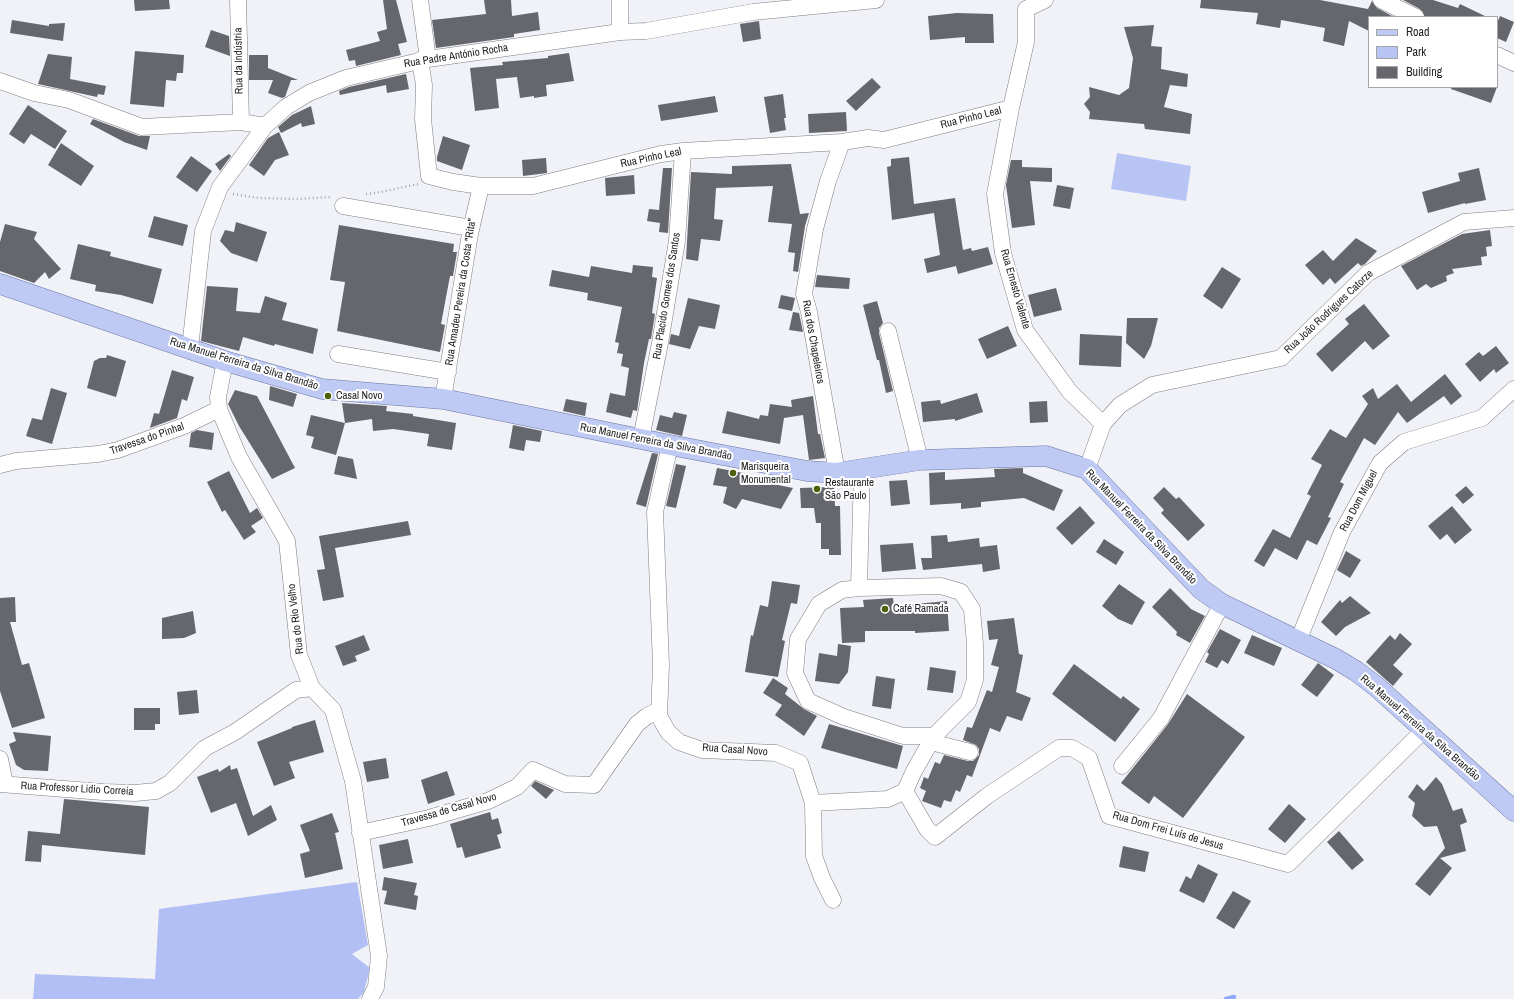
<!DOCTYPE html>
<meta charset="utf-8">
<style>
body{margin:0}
#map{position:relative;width:1514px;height:999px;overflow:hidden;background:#f0f2f8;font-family:"Archivo Narrow",sans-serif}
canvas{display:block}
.legend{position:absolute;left:1368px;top:16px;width:130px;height:72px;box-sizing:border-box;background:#fff;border:1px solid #a5a5a6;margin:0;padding:5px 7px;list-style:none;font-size:12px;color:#1e1f21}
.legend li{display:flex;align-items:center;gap:8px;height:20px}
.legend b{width:20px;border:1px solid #a5a5a6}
</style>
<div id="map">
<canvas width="1514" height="999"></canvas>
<ul class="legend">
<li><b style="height:5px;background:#bfcaf4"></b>Road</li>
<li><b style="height:11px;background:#b8c5f4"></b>Park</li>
<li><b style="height:11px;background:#66676c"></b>Building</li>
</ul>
</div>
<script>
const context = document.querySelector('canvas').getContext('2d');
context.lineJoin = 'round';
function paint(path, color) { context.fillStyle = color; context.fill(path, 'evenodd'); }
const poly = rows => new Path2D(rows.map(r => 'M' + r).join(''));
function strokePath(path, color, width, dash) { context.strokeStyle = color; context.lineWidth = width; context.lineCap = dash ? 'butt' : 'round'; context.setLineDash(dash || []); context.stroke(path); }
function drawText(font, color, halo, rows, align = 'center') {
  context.font = font + ' "Archivo Narrow",sans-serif'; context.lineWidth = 4; context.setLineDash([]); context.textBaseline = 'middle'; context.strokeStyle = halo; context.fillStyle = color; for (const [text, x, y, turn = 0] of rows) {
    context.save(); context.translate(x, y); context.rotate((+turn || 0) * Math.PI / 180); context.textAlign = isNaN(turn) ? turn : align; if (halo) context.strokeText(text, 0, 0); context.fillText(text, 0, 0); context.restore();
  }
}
paint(poly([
 [1117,153,1191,166,1186,201,1111,189]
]), '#b8c5f4');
paint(poly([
 [357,882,368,945,352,954,370,968,364,992,358,999,33,999,35,974,155,979,159,909]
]), '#b1bff4');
strokePath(poly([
 [1226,999,1234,997]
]), '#93a7fe', 4.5);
paint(poly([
 [134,0,169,0,170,9,135,11],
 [383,0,396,0,407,42,398,44,401,55,356,66,355,60,349,61,346,50,380,41,377,32,387,29],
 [484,0,511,0,512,16,538,12,540,30,514,34,514,37,436,48,432,20,486,14],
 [1201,0,1320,0,1368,9,1372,1,1377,8,1394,17,1369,17,1369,31,1349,21,1344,46,1323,41,1325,28,1281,20,1280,28,1256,24,1258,13,1200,8],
 [1403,0,1433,0,1458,8,1460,4,1487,17,1425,17,1420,9],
 [957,13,993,14,994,43,965,43,965,37,930,40,928,16],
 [1500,16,1514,22,1506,42,1497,38,1497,23],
 [12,20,49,26,49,24,65,23,63,41,10,33],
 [759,21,761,39,743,42,740,24],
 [1154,25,1151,46,1162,47,1161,69,1188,74,1187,87,1170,85,1164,107,1192,114,1190,134,1145,129,1144,124,1089,119,1090,112,1084,104,1090,97,1089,87,1119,95,1129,88,1133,58,1124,27],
 [211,30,229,36,230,56,205,47],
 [135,51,184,55,183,73,177,73,176,81,166,80,164,107,130,104],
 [569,53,574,81,546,85,547,96,534,98,534,96,520,98,517,77,496,79,499,108,475,111,470,68,503,65,502,62,548,58,548,56],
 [48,54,72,57,70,79,106,86,104,95,98,94,97,97,38,84],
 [249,55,268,55,268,68,298,80,291,80,285,97,282,98,268,93,273,80,249,80],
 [406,74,409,89,387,93,386,85,340,95,339,91,349,87],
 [872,78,881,87,856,111,846,101],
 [1451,87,1497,87,1491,103,1451,89],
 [783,94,786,118,784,118,786,130,770,133,764,97],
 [715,96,718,112,661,121,658,105],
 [28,105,67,131,55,149,31,134,24,144,9,134],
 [311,106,315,124,302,127,301,123,281,133,278,127,292,115],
 [846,112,847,131,809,133,808,114],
 [93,119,139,136,150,136,147,150,124,142,90,124],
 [279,132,289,155,275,160,264,176,249,165,268,138],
 [443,136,470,145,462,170,437,161,437,157],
 [61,143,94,166,81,186,48,165],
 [229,154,231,156,220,171,215,164],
 [191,156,212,171,197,192,176,177],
 [909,157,914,204,955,198,963,250,971,248,972,251,988,247,993,264,958,274,956,266,927,273,924,259,940,255,934,213,892,220,887,167,891,166,891,159],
 [546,158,547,173,523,176,522,160],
 [1011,160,1022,160,1022,167,1052,168,1052,182,1030,181,1035,225,1012,228,1006,185],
 [791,164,800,214,809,213,805,226,798,272,793,271,795,253,788,252,792,224,768,222,773,186,716,188,714,219,723,220,720,241,701,239,698,261,686,259,691,172,732,174,732,166],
 [663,168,672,168,668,233,659,232,660,223,647,221,649,209,659,210],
 [1479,168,1486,200,1465,204,1465,203,1428,213,1422,192,1460,181,1458,173],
 [634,175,635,194,606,196,605,178],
 [1057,185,1074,188,1070,209,1053,206],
 [154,216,188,225,183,246,148,237],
 [236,222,267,232,257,262,231,253,220,241,225,230,234,232],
 [5,224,37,232,34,239,61,269,49,279,45,272,34,283,0,271,0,242],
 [339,225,454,244,453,252,457,252,453,276,450,276,441,324,445,325,440,352,337,331,345,282,330,280],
 [1490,230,1492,246,1486,247,1487,256,1481,257,1482,265,1452,269,1454,273,1446,276,1447,281,1431,288,1426,284,1417,290,1401,266,1462,234],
 [1356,238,1377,251,1365,264,1361,266,1358,263,1335,284,1330,278,1323,285,1305,265,1323,250,1333,261],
 [78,244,111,252,110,256,162,269,153,304,121,295,95,291,96,285,70,279],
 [633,265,653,267,652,277,657,278,652,313,655,314,651,339,649,339,644,363,637,411,633,410,631,418,606,412,610,393,625,396,629,368,621,366,623,354,617,353,619,343,615,342,622,307,587,300,588,293,549,286,552,270,589,277,591,266,632,273],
 [1222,267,1241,279,1222,309,1203,296],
 [817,275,850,278,849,289,815,287],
 [207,286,238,288,236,311,260,313,265,296,287,303,282,320,318,329,313,354,275,344,274,346,243,337,239,351,201,341],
 [1056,288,1062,310,1034,317,1028,295],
 [781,295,795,298,792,311,778,308],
 [688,298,720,305,715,329,699,326,690,349,669,344,671,334,679,336],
 [877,301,883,323,879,328,879,333,893,391,886,393,879,360,877,360,863,305],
 [1364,304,1390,336,1373,350,1365,341,1332,372,1316,354,1349,324,1345,319],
 [793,312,799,313,803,332,789,330],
 [1127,318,1158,318,1151,346,1144,359,1126,343],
 [1008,326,1017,346,987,359,978,339],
 [1080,334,1122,336,1121,367,1079,365],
 [1496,346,1509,363,1496,373,1494,369,1480,382,1465,364,1479,352,1483,356],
 [107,355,126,361,116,397,87,388,94,361,100,358,106,358],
 [172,370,194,377,187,401,182,399,177,418,150,428,154,413,159,414],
 [1445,374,1462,396,1451,405,1444,396,1407,423,1398,412,1375,445,1364,438,1340,482,1344,484,1328,517,1331,518,1317,545,1307,540,1297,560,1275,548,1264,567,1254,561,1273,529,1290,538,1311,496,1307,494,1322,465,1311,459,1330,429,1346,438,1368,404,1362,396,1373,388,1378,399,1397,384,1411,402],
 [270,386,297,394,293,407,269,400],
 [51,388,67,393,52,444,26,436,32,418,42,420],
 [235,390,257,396,295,468,272,479,239,426,228,404],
 [977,393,983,412,955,421,955,419,923,422,921,402,940,400,941,404],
 [813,396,818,434,820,434,825,458,809,460,803,415,784,418,780,444,722,433,727,411,759,419,760,415,768,416,770,404,792,407,791,400],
 [566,399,587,403,585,416,563,411],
 [1047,401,1048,422,1030,423,1029,402],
 [342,403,387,406,386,411,413,414,413,416,456,423,452,450,427,446,429,434,393,429,373,431,372,419,345,423],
 [674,412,687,415,682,436,656,430,660,415,672,418],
 [311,415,345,423,336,455,311,448,314,437,306,435],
 [513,425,542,431,540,442,526,440,524,451,509,448],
 [197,430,214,433,212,450,189,447,191,433],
 [652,453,658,454,646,507,636,504],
 [338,456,353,459,357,479,334,474],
 [676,464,686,466,676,508,666,506],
 [717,468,748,474,748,479,793,488,781,509,742,499,736,509,723,503,727,487,713,485],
 [1023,468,1023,473,1063,490,1054,511,1024,498,981,502,981,507,961,509,961,503,930,505,929,473,945,472,945,480,995,477,994,469],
 [229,471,250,513,257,508,263,518,251,526,256,532,244,540,225,510,222,512,207,482],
 [907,480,910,504,891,506,889,481],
 [1466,486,1474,495,1463,504,1455,495],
 [834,487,835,506,840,506,841,555,829,555,829,549,821,549,821,523,816,523,814,508,801,508,800,488],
 [1164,487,1176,499,1179,497,1205,525,1188,541,1161,513,1164,510,1153,498],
 [1080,506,1095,523,1072,545,1056,528],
 [1452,506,1472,530,1455,544,1447,534,1440,540,1428,526],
 [408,521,411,535,335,548,344,597,323,601,317,570,325,569,319,536],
 [947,535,948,542,979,538,980,547,997,545,1000,569,983,572,982,564,923,570,921,558,932,558,931,536],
 [1104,539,1124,552,1116,565,1096,552],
 [913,543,916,569,882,572,880,545],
 [1346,551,1361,560,1350,578,1337,570],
 [772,581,800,585,797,604,791,603,782,640,785,641,778,677,745,672,751,635,753,636,760,605,768,607],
 [1119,584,1145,602,1132,625,1118,619,1102,606],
 [1170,588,1191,609,1205,616,1190,643,1176,635,1177,632,1152,607],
 [1350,596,1371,613,1345,627,1336,636,1321,622,1340,600,1342,603],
 [15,597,16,622,10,622,22,665,29,663,45,718,12,728,0,691,0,598],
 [893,598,894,606,947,601,949,631,915,633,915,631,865,631,865,642,842,643,840,608,864,607,863,600],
 [193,611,196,633,184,638,162,639,162,618],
 [1014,618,1019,654,1023,655,1016,692,1031,698,1022,721,1007,716,1000,732,990,728,972,777,967,775,960,792,956,790,951,802,944,800,941,808,922,801,926,791,920,788,924,777,928,779,935,762,940,764,944,755,968,761,973,761,979,755,979,749,976,745,963,740,967,727,972,728,987,690,992,692,999,667,991,665,998,639,989,640,987,621],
 [1220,629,1241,640,1228,664,1222,660,1217,668,1205,662,1209,654,1207,652],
 [1400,633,1412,644,1393,665,1403,674,1393,686,1366,662,1390,635,1395,640],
 [364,635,370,650,355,656,357,661,343,666,335,646],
 [1252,635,1282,648,1274,666,1244,653],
 [838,644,851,646,848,672,839,684,815,681,819,653,837,656],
 [1318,663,1334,675,1317,697,1301,685],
 [1074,664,1121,699,1123,696,1140,709,1115,742,1052,694],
 [930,667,956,671,953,693,927,690],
 [876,676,895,679,891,709,872,706],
 [773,678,788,688,785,694,804,709,817,716,804,736,775,715,782,705,763,693],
 [197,690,199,713,179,715,177,692],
 [1187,694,1245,737,1183,818,1154,796,1149,804,1121,783,1168,724],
 [134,708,160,708,160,724,155,724,155,730,134,730],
 [315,720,324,752,289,762,295,778,274,786,257,742,292,728,292,727],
 [829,724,903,746,897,769,821,748],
 [13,732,51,736,48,771,24,770,16,765,9,744,16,741],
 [386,758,389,778,367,782,363,762],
 [230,765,231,770,237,768,253,816,271,805,277,820,248,836,236,803,211,813,197,777,218,769,219,772],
 [447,771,455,795,428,804,421,780],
 [1436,777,1442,784,1453,811,1462,808,1467,822,1460,825,1466,851,1440,858,1452,868,1430,896,1415,884,1445,848,1437,826,1424,827,1412,816,1415,803,1408,797,1417,784,1424,791],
 [535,781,554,790,546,799,531,786],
 [64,799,149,807,145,855,42,845,41,862,25,861,28,831,60,834],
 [1289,804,1306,819,1285,843,1268,829],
 [490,812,492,820,498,818,502,833,497,835,501,848,465,858,462,847,457,848,450,824],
 [332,813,339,832,335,833,343,869,305,878,300,854,310,851,300,825],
 [1339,831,1364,860,1352,870,1327,842],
 [408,839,413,863,383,869,379,845],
 [1123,846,1149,852,1145,872,1119,867],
 [1198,864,1218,874,1204,903,1179,891,1186,876,1191,879],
 [384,877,417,883,414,895,418,896,416,910,384,904,387,891,382,890],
 [1233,891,1251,901,1234,929,1216,918]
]), '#66676c');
const minor = poly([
 [238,0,241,122],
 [420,0,428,59],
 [620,0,620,32],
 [1381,0,1416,17],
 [1026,9,1026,42,1011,108,995,194,1003,253,1025,330,1070,392,1103,424],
 [1026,9,1045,0],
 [1497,55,1514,63],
 [420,60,424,85,423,119,429,176,453,182,481,186,533,186,661,154,683,151,842,142,868,138,884,140,1011,108],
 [0,81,34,93,69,100,142,127,241,122,265,126],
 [343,206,471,228],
 [888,331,920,460],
 [190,348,203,231,220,187,265,126,286,107,309,93,346,78,428,59,620,32,646,31,753,12,876,0],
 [338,354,448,372],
 [225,361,218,397,219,409,239,457,287,541,299,655,312,688,333,710,353,781,379,956,376,987,370,999],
 [443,399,470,234,481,186],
 [641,439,660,343,677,241,683,151],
 [670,445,655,512,661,665,659,716,668,732,679,742,702,750,776,753,800,763,813,803,888,799,905,791,914,771,934,736],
 [0,465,16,461,98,454,118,450,184,426,219,409],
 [1087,469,1103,424,1120,405,1152,385,1281,358,1368,273,1464,222,1514,218],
 [837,473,809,312,804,294,815,229,828,181,842,142],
 [941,586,961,592,972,609,975,644,975,680,968,702,934,736,903,736,844,717,808,701,795,673,798,639,819,604,842,590,859,588,941,586],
 [859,588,862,469],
 [1298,641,1342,532,1380,463,1404,442,1482,418,1514,389],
 [931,742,970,752],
 [0,759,5,784],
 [1122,766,1161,718,1222,604],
 [0,784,103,792,135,793,156,791,170,783,205,748,235,732,296,690,312,688],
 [905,791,927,829,935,837,987,796,1059,748,1072,748,1089,758,1109,816,1288,864,1424,730],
 [813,803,814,856,822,878,833,900],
 [360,833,429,818,488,801,517,787,533,770,565,784,594,785,637,724,647,716,659,710]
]);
const major = poly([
 [0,284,225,361,322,389,443,399,670,445,807,471,837,473,920,460,1046,456,1087,469,1201,589,1222,604,1336,659,1356,671,1377,687,1514,811]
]);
strokePath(minor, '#7c7e82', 17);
strokePath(major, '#6b77a5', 21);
strokePath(poly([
 [233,194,259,198,296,199,331,197],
 [366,194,381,192,418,184]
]), '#a5a6ab', 2.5, [1, 3]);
strokePath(minor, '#fff', 16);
strokePath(major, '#bfcaf4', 20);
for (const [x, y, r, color] of [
 [328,396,4,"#4c6008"],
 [733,473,4,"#4c6008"],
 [817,489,4,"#4c6008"],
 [885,609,4,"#4c6008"]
]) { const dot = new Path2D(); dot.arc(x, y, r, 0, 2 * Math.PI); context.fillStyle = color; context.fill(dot); strokePath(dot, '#fff', 1.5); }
drawText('11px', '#1e1f21', '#fff', [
 ["Rua Padre António Rocha",456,56,-9],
 ["Rua da Indústria",239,61,-91],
 ["Rua Pinho Leal",971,118,-14],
 ["Rua Pinho Leal",651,158,-12],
 ["Rua Ernesto Valente",1015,289,74],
 ["Rua Amadeu Pereira da Costa \"Rita\"",461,292,-81],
 ["Rua Placido Gomes dos Santos",667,296,-81],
 ["Rua João Rodrigues Catorze",1329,312,-43],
 ["Rua dos Chapeleiros",813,342,80],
 ["Rua Manuel Ferreira da Silva Brandão",244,364,17],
 ["Travessa do Pinhal",147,439,-19],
 ["Rua Manuel Ferreira da Silva Brandão",656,442,11],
 ["Rua Dom Miguel",1359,501,-62],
 ["Rua Manuel Ferreira da Silva Brandão",1141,527,46],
 ["Rua do Rio Velho",296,619,-97],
 ["Rua Manuel Ferreira da Silva Brandão",1420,728,41],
 ["Rua Casal Novo",735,750,4],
 ["Rua Professor Lidio Correia",77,789,3],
 ["Travessa de Casal Novo",449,810,-16],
 ["Rua Dom Frei Luís de Jesus",1168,831,16]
]);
drawText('11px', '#1e1f21', '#fff', [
 ["Casal Novo",336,396],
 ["Marisqueira",741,467],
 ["Monumental",741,480],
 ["Restaurante",825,483],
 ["São Paulo",825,496],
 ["Café Ramada",893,609]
], 'left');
</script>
